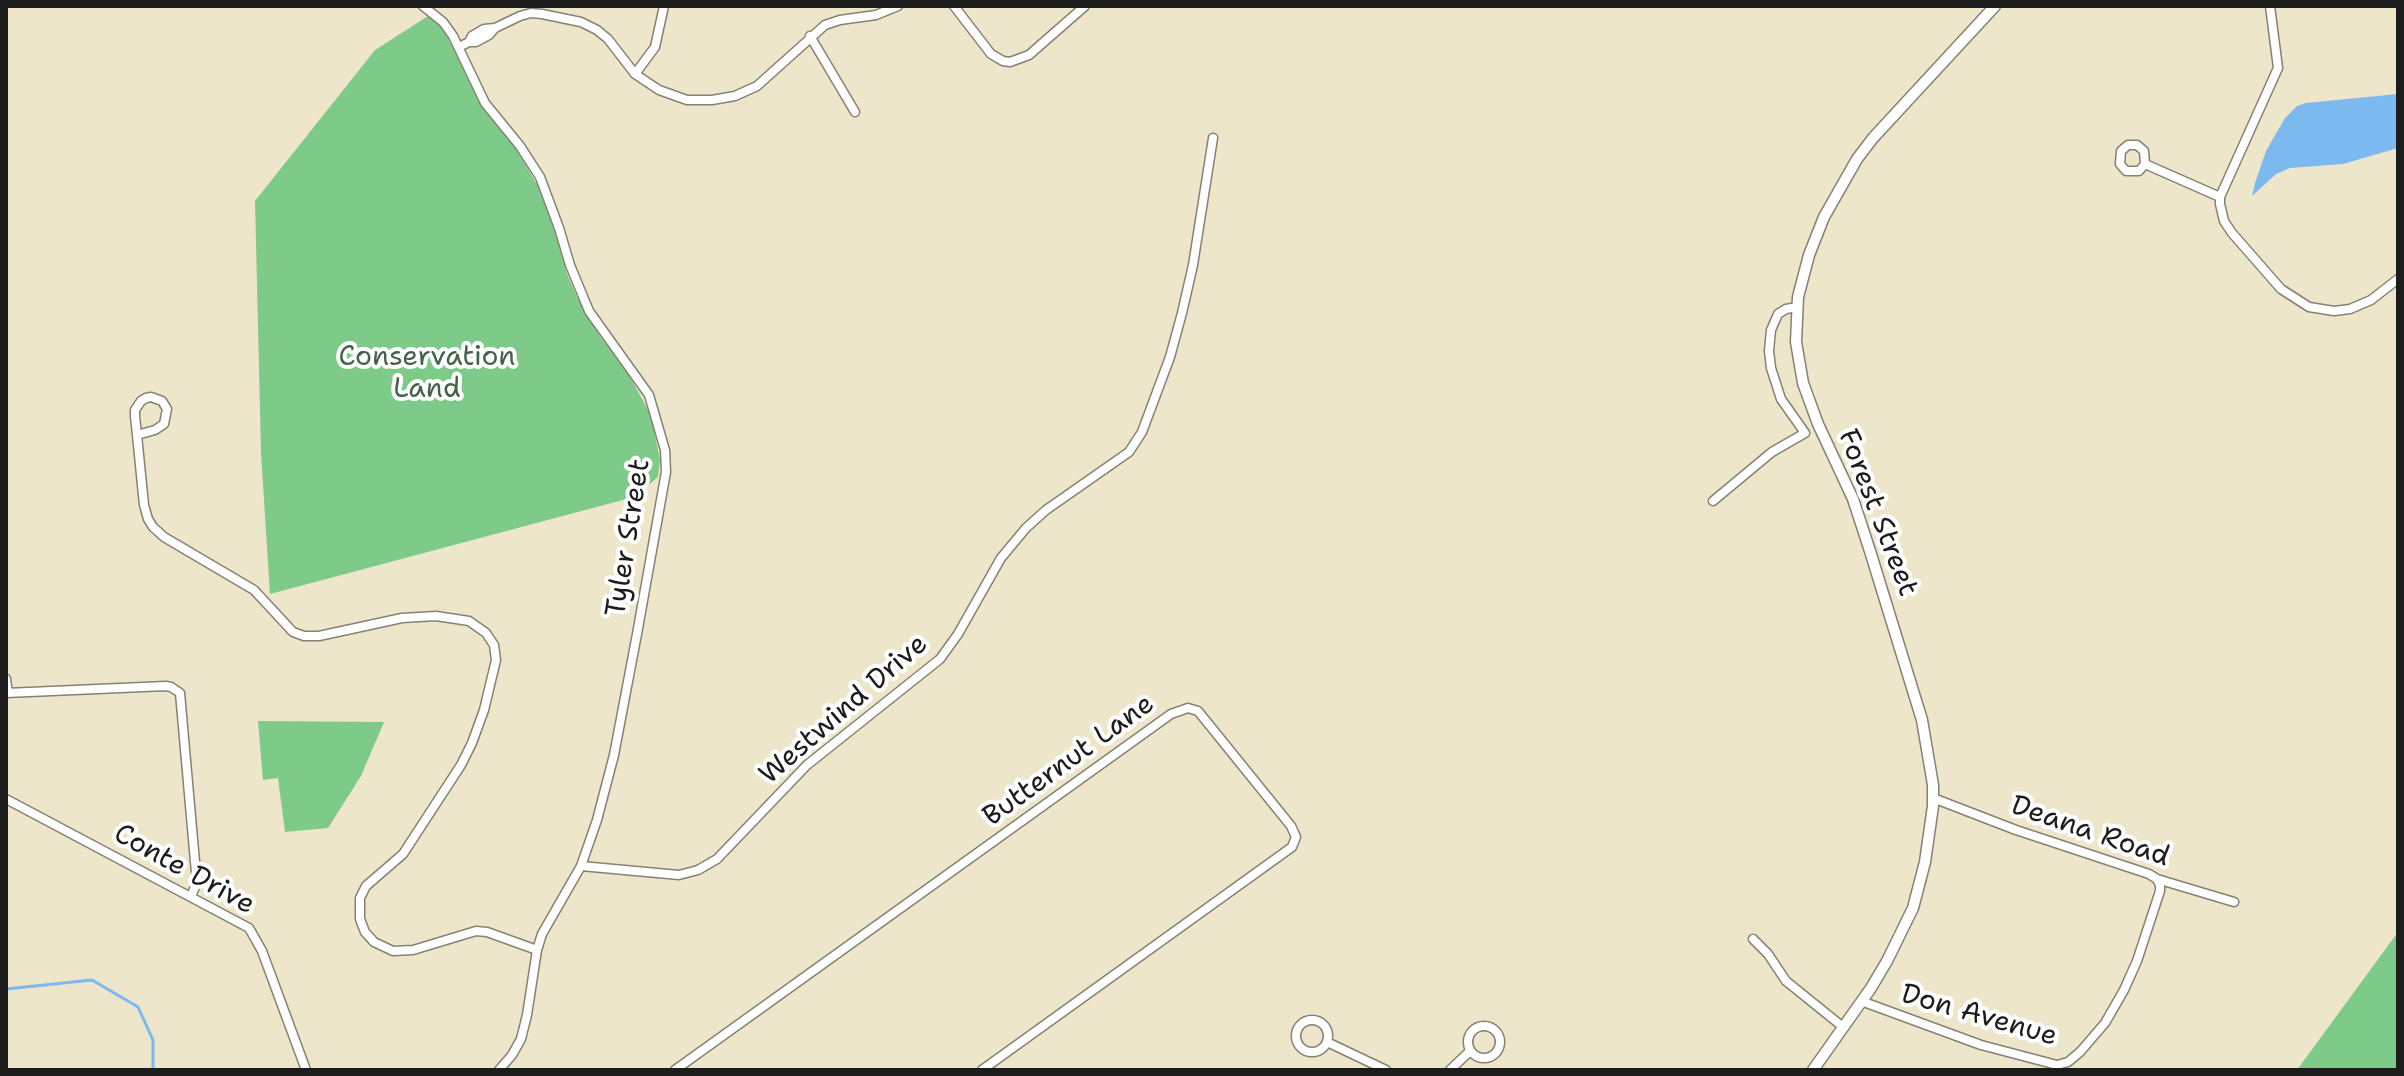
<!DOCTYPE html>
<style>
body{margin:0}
#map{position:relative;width:2404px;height:1076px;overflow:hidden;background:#eee6ca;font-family:"Shantell Sans",sans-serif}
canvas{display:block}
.frame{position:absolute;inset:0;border:8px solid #1c1c1c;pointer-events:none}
</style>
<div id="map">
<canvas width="2404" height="1076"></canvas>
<div class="frame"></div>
</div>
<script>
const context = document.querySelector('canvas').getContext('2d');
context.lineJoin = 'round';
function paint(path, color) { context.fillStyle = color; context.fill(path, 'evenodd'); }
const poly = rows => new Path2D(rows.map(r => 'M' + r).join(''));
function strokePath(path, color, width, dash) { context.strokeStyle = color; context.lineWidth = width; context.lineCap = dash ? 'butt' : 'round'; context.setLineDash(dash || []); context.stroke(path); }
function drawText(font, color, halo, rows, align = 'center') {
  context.font = font + ' "Shantell Sans",sans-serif'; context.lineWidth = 8; context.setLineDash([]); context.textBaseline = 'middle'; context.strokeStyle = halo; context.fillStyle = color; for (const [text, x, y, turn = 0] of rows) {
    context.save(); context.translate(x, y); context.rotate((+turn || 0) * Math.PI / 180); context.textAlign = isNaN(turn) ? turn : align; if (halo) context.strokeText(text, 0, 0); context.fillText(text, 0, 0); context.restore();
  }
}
paint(poly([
 [428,16,439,25,448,38,475,94,516,149,542,193,550,213,567,274,577,297,601,338,626,370,651,415,660,460,658,477,634,497,270,594,261,453,255,201,375,50],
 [258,721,384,722,361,776,328,828,285,832,278,778,263,780],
 [2398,932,2398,1070,2297,1070]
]), '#7eca88');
paint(poly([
 [2398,94,2398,148,2343,164,2290,168,2276,174,2252,196,2255,183,2266,151,2285,118,2297,106,2306,103]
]), '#7cb9ef');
strokePath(poly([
 [6,989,92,980,138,1007,153,1040,153,1070]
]), '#7cb9ef', 3);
const minor = poly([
 [423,6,443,22,453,36,485,103,520,146,540,177,559,228,570,265,589,311,649,395,665,450,666,472,637,634,614,755,597,820,581,866,542,934,537,950,527,1015,521,1039,512,1055,499,1070],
 [954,6,991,54,1003,61,1010,62,1029,55,1085,6],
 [2270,6,2278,68,2220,197,2220,204,2224,221,2232,233,2281,289,2309,307,2334,311,2350,309,2371,300,2398,279],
 [810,36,855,112],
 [469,42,472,36,484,29,495,28],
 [459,47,469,42,476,42,489,35,495,28,520,16,531,13,542,14,581,22,597,30,608,39,635,74,659,90,687,100,712,100,735,96,757,86,825,25,840,20,876,15,898,6],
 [635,74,655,47,664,6],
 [2145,164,2139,171,2126,171,2120,164,2121,151,2128,145,2137,145,2144,151,2145,164,2220,197],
 [137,435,155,430,164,424,167,409,162,401,151,397,146,398,141,401,135,410,135,416,137,435,144,505,148,519,153,527,164,537,254,590,293,632,304,636,319,636,402,618,436,616,469,621,486,633,494,645,496,660,484,710,472,743,461,765,403,854,366,886,360,898,360,919,365,932,374,942,393,951,413,950,476,931,487,932,537,950],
 [1713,501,1772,452,1805,433,1781,399,1771,368,1769,351,1771,330,1778,314,1786,309,1797,307],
 [6,679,8,693],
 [6,693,166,686,171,687,180,693,196,873,196,885,191,896],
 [1933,798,2016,830,2149,874,2157,879,2234,902],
 [6,799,249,928,262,951,306,1070],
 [581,866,679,875,698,870,717,859,807,765,940,659,958,634,1001,558,1026,528,1046,510,1129,452,1142,432,1170,357,1182,313,1193,265,1213,138],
 [1753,939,1768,954,1786,981,1843,1027],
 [1861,1001,1981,1045,2057,1065,2068,1062,2080,1052,2105,1023,2124,990,2137,961,2160,891,2160,885,2157,879],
 '1296 1036a16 16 0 1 1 32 0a16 16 0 1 1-32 0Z',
 '1468 1042a16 16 0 1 1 32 0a16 16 0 1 1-32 0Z',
 [1327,1042,1386,1070],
 [675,1070,1171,714,1188,708,1198,711,1291,826,1296,837,1292,847,982,1070],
 [1450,1070,1470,1051]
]);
const tertiary = poly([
 [1813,1070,1871,988,1887,961,1913,908,1925,862,1933,806,1933,785,1922,720,1870,551,1853,499,1818,424,1803,383,1796,342,1798,297,1809,255,1824,217,1857,159,1873,138,1995,6]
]);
strokePath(minor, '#858173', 11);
strokePath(tertiary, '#858173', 13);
strokePath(minor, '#fff', 8);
strokePath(tertiary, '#fff', 10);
drawText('28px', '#436247', '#fff', [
 ["Conservation",427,358],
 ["Land",427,390]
]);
drawText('28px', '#1c1c1c', '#fff', [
 ["Forest Street",1877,513,69],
 ["Tyler Street",629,538,-81],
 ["Westwind Drive",844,710,-41],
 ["Butternut Lane",1069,761,-36],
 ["Deana Road",2090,832,19],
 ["Conte Drive",184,870,29],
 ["Don Avenue",1979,1016,16]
]);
</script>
